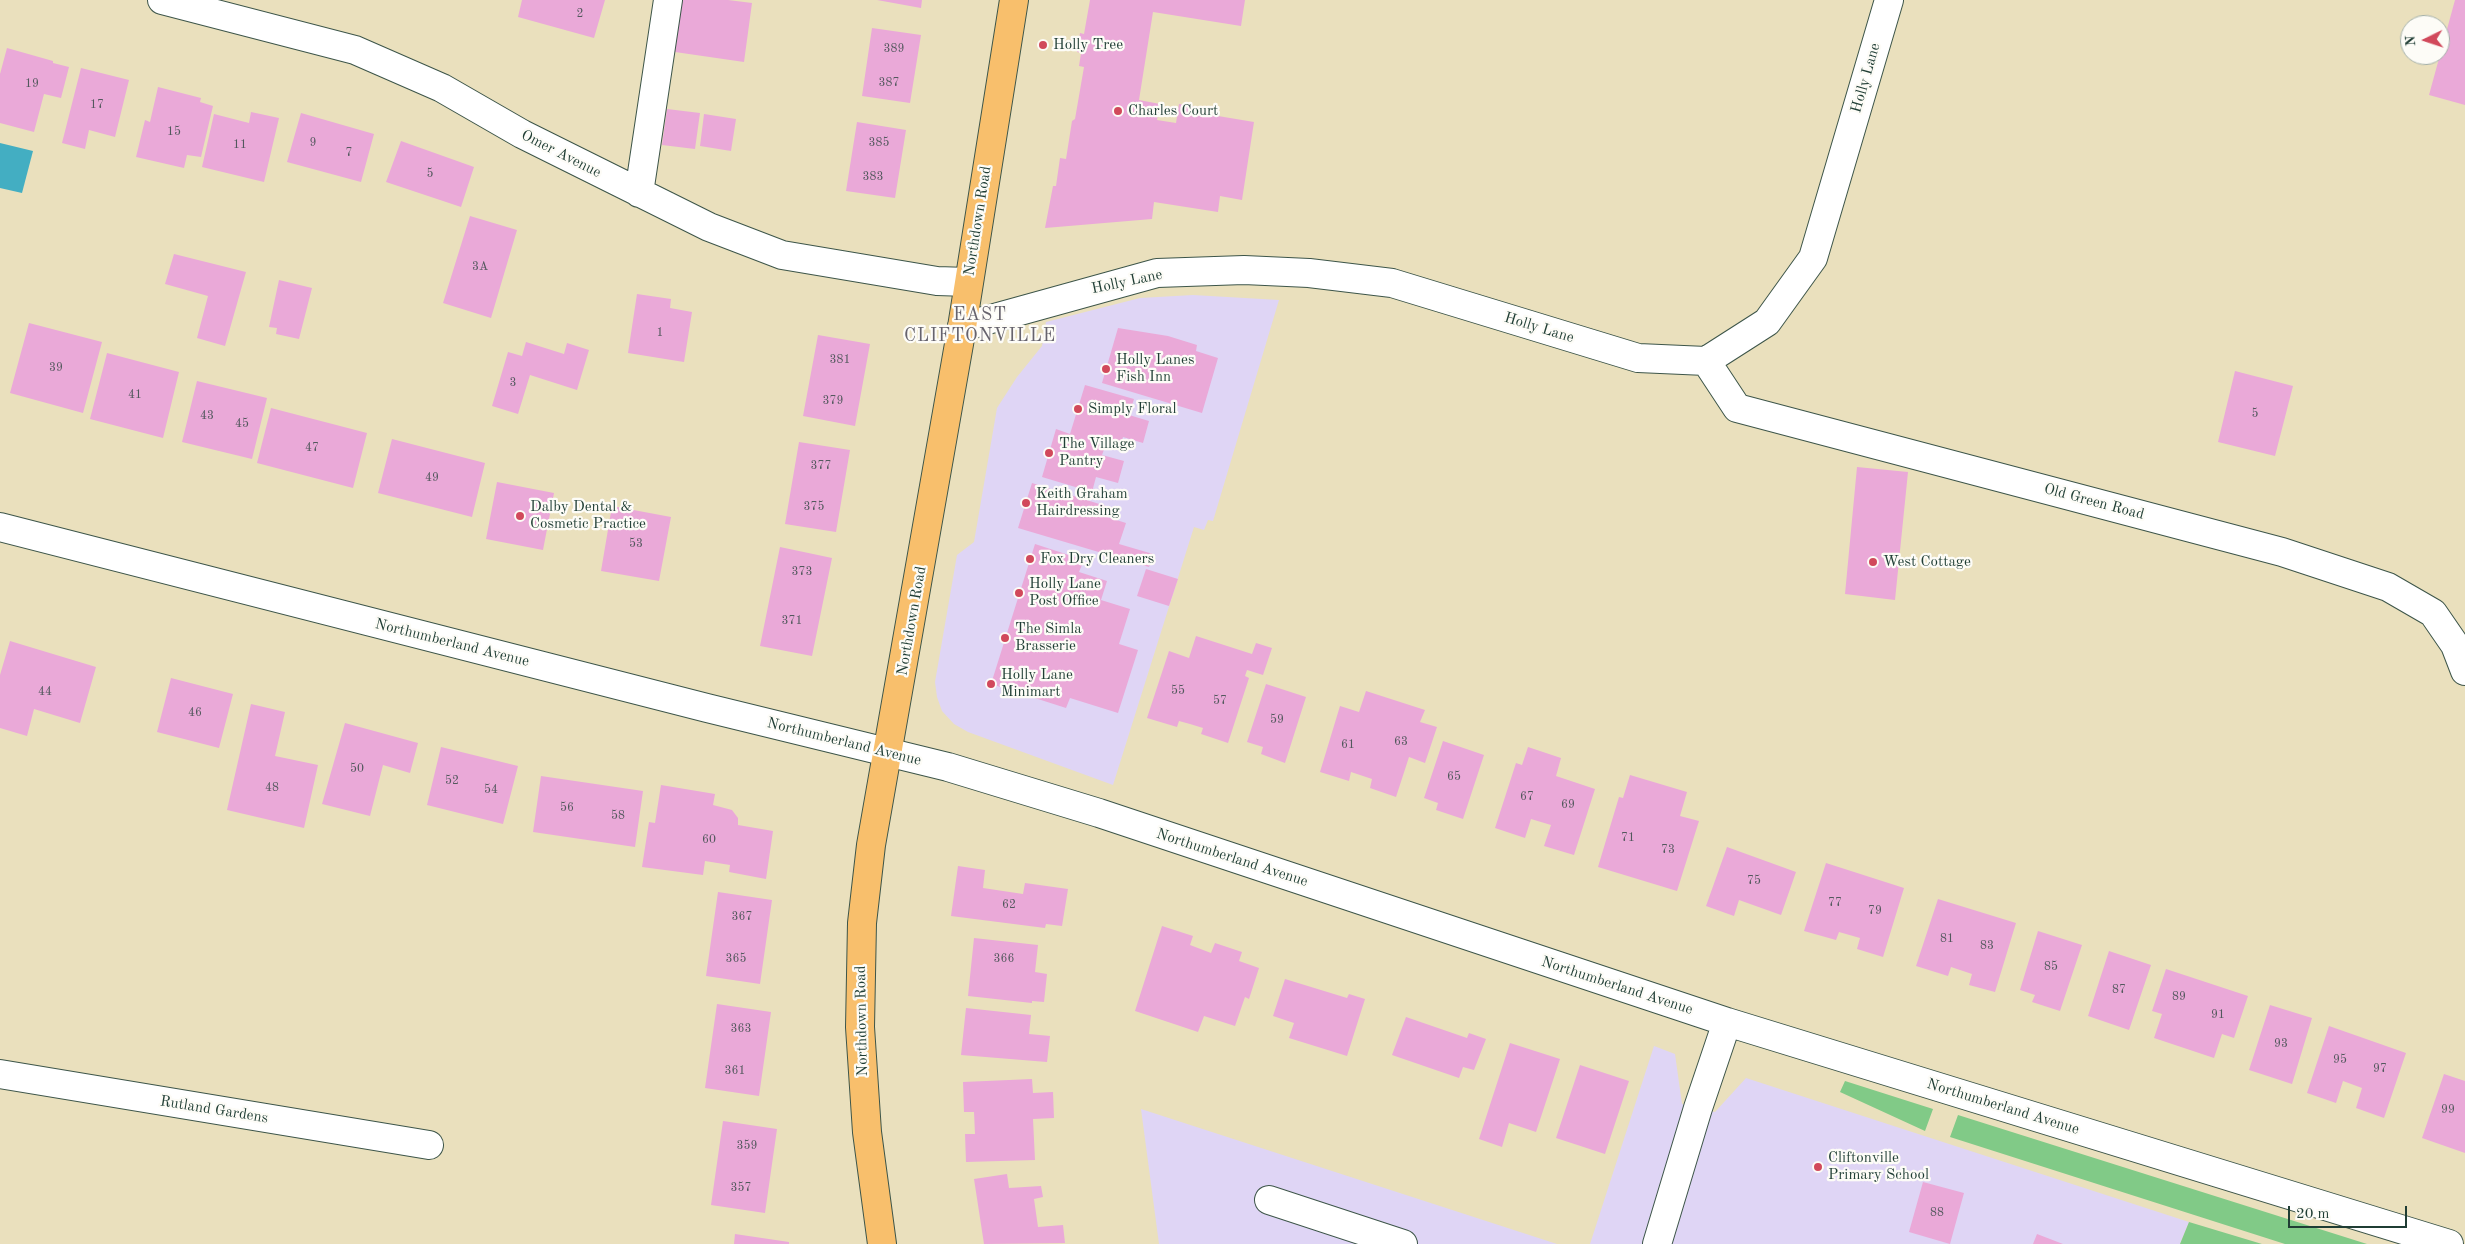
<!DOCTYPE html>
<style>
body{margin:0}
#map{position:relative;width:2465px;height:1244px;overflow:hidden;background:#eae0bd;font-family:"Old Standard TT",serif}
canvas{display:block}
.north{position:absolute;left:2400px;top:15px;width:50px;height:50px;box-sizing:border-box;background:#fdfcf7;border:1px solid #a4b0a9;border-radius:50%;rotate:266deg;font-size:14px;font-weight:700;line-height:20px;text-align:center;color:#1f3d34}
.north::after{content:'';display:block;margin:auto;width:18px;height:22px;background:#d1495b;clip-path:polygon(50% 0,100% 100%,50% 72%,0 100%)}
.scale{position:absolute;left:2288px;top:1206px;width:119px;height:22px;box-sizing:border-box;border:2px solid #1f3d34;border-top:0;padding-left:6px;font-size:15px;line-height:18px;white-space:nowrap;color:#1f3d34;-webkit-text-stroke:4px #fdfcf7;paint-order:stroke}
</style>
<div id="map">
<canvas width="2465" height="1244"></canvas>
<div class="north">N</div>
<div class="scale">20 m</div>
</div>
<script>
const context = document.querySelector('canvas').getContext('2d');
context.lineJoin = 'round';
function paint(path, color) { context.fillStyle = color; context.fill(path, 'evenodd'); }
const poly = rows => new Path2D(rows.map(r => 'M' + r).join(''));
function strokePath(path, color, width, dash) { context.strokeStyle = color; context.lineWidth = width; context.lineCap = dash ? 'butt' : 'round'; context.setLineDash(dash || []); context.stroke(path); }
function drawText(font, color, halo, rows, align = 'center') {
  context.font = font + ' "Old Standard TT",serif'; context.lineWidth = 4.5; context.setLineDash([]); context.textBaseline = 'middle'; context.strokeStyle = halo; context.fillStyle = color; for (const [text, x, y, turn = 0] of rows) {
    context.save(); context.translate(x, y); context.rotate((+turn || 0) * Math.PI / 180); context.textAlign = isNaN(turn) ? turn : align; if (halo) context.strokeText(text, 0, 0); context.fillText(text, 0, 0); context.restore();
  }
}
paint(poly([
 [1193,295,1279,300,1213,521,1208,520,1204,530,1194,527,1113,785,968,732,954,724,942,711,937,697,935,682,957,555,974,542,997,408,1017,377,1042,346,1046,322,1140,298],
 [1654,1046,1675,1054,1682,1104,1715,1112,1746,1078,2189,1222,2180,1244,1590,1244],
 [1141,1109,1557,1244,1159,1244]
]), '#dfd5f5');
paint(poly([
 [1845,1081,1933,1109,1925,1131,1840,1092],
 [1958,1115,2367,1244,2285,1244,1950,1137],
 [2189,1222,2262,1244,2180,1244]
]), '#81ca87');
paint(poly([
 [0,143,33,151,22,193,0,188]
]), '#43aec2');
paint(poly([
 [522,0,605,0,594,38,518,17],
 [682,0,728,0,752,3,744,62,675,52],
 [877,0,922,0,921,8],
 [1090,0,1245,0,1241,26,1153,12,1139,100,1160,104,1157,120,1176,123,1179,104,1207,108,1206,114,1254,122,1242,200,1220,196,1218,212,1154,202,1152,219,1045,228,1053,186,1056,186,1060,158,1066,159,1072,121,1075,119,1084,67,1079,66,1081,53,1077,52,1080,33,1084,34],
 [2455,0,2465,0,2465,105,2429,95],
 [872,28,921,35,910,103,862,96],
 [7,48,53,61,53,63,69,67,61,98,44,94,34,132,0,123,0,74],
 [81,68,129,80,115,137,89,130,85,149,62,143],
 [158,87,201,98,200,102,213,106,201,157,187,155,184,168,136,157,145,120,150,122],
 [667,109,700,113,695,149,662,145],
 [251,112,279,118,264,182,202,167,214,114,249,123],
 [301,113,374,134,361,182,287,162],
 [704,114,736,119,731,151,700,146],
 [857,122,906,130,895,198,846,191],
 [401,141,474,167,461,207,386,182],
 [470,216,517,230,491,318,443,303],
 [174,254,246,272,225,346,197,338,208,296,165,284],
 [279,280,312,288,299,339,276,334,277,328,269,327],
 [637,294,671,299,670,308,692,312,684,362,628,353],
 [29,323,102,342,83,413,10,393],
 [1118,328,1168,336,1197,345,1196,351,1218,358,1202,413,1102,383],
 [818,335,870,344,855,426,803,416],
 [526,342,564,354,567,343,589,350,577,390,530,375,518,414,492,406,508,352,522,356],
 [107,353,179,372,163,438,90,419],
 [2235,371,2293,386,2275,456,2218,442],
 [197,381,267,398,252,459,182,442],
 [1085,385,1134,399,1129,415,1149,421,1143,443,1123,437,1120,449,1106,444,1102,455,1124,461,1118,483,1096,477,1092,492,1042,477,1056,429,1070,434],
 [271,408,367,433,353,488,257,463],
 [392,439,485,463,472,517,378,493],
 [799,442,850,450,836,532,785,524],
 [1857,467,1908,472,1895,600,1845,594],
 [497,482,554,493,543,550,486,539],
 [1032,483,1109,507,1107,517,1126,523,1119,544,1153,554,1149,567,1018,528],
 [612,506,671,517,659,581,601,571],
 [1035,544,1084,560,1079,572,1107,581,1101,600,1130,609,1119,644,1138,650,1118,713,1070,698,1066,708,991,684],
 [780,547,832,558,812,656,760,646],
 [1146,569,1178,579,1169,606,1137,596],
 [1196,636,1252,654,1256,643,1272,648,1263,675,1247,670,1245,676,1249,678,1228,743,1201,734,1203,728,1190,724,1179,721,1177,727,1147,718,1169,651,1189,658],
 [10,641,96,667,80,723,34,709,27,736,0,728,0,675],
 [171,678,233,694,219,748,157,732],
 [1266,684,1306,697,1285,763,1261,754,1263,747,1247,742],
 [1366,691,1425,710,1420,722,1437,727,1425,763,1409,757,1396,797,1370,788,1372,779,1351,772,1349,781,1320,772,1340,706,1359,712],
 [251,704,285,712,275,756,318,765,304,828,227,810],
 [345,723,418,743,410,773,383,765,370,816,322,804],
 [1443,741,1484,755,1463,819,1436,810,1438,803,1424,798],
 [441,747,518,766,503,824,427,805],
 [1528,747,1561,758,1556,776,1595,789,1574,855,1544,846,1551,825,1531,819,1525,838,1495,828,1516,763,1522,765],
 [1630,775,1687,792,1680,816,1699,821,1677,891,1598,867,1619,797,1623,798],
 [541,776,643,791,635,847,533,832],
 [661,785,715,794,713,805,732,810,738,818,738,825,773,831,766,879,729,872,730,865,705,861,703,875,642,867,649,822,655,823],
 [1727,847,1796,872,1781,915,1739,900,1734,916,1706,906],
 [1826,863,1904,888,1883,957,1857,949,1860,938,1839,932,1836,940,1804,931],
 [958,866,985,870,983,888,1023,894,1025,883,1068,889,1062,926,1046,924,1045,928,951,916],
 [718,892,772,900,760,984,706,976],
 [1938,899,2016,923,1995,992,1969,985,1972,974,1951,967,1948,976,1916,966],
 [1162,926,1193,936,1190,945,1211,953,1215,943,1242,952,1239,961,1259,968,1249,999,1245,997,1235,1026,1204,1016,1198,1032,1135,1011],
 [2038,931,2082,945,2060,1011,2032,1002,2035,995,2020,990],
 [974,938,1038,945,1035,972,1047,974,1044,1002,1032,1001,1032,1003,968,996],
 [2109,951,2151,965,2129,1030,2088,1016],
 [2166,969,2248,996,2234,1038,2222,1034,2214,1058,2154,1038,2162,1014,2152,1011],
 [1285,979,1347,998,1349,994,1365,999,1347,1056,1289,1038,1294,1023,1273,1016],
 [717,1004,771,1012,759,1096,705,1088],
 [2270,1005,2312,1018,2292,1084,2249,1070],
 [966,1008,1031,1015,1029,1034,1050,1036,1047,1062,961,1055],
 [1406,1017,1467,1038,1469,1033,1486,1039,1474,1070,1463,1067,1459,1078,1392,1055],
 [2329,1026,2406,1053,2384,1118,2356,1108,2362,1088,2343,1081,2336,1103,2307,1093],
 [1510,1043,1560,1059,1536,1132,1509,1123,1502,1147,1479,1139],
 [1580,1065,1629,1081,1605,1154,1556,1138],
 [2444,1074,2465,1081,2465,1153,2422,1138],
 [1032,1079,1033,1093,1053,1092,1054,1118,1033,1119,1035,1160,966,1162,965,1134,975,1134,974,1112,964,1112,963,1082],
 [723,1121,777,1129,765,1213,711,1205],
 [1007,1174,1009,1188,1041,1186,1043,1197,1034,1199,1038,1227,1063,1225,1065,1243,984,1244,974,1179],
 [1923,1182,1964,1193,1950,1244,1909,1232],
 [735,1234,789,1242,789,1244,734,1244],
 [2037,1234,2063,1244,2033,1244]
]), '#eaa9d8');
const minor = poly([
 [162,0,355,50,442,88,522,134,709,227,782,255,937,281,968,282],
 [639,193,668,0],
 [962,327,1157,273,1244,270,1309,273,1392,283,1638,358,1706,361,1767,322,1813,258,1889,0],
 [1706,361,1737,408,2282,552,2388,587,2433,613,2455,645,2465,671],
 [0,527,707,708,948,767,1099,813,1727,1022,2449,1244],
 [0,1074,429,1145],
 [1269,1200,1403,1244],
 [1657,1244,1698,1108,1727,1022]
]);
const major = poly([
 [882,1244,867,1132,860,1027,862,923,871,845,962,327,1014,0]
]);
strokePath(minor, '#3d5549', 30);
strokePath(major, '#3d5549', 30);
strokePath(minor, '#fff', 28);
strokePath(major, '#f8bf6c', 28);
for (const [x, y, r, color] of [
 [1043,45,5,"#d1495b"],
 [1118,111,5,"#d1495b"],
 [1106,369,5,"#d1495b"],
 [1078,409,5,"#d1495b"],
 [1049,453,5,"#d1495b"],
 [1026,503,5,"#d1495b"],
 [520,516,5,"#d1495b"],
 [1030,559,5,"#d1495b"],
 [1873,562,5,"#d1495b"],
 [1019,593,5,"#d1495b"],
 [1005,638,5,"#d1495b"],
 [991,684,5,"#d1495b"],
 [1818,1167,5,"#d1495b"]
]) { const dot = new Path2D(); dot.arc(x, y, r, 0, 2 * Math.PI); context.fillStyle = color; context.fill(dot); strokePath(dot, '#fdfcf7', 2); }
drawText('12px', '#52585d', null, [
 ["2",580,14],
 ["389",894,49],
 ["387",889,83],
 ["19",32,84],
 ["17",97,105],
 ["15",174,132],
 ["9",313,143],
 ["385",879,143],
 ["11",240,145],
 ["7",349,153],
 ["5",430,174],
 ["383",873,177],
 ["3A",480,267],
 ["1",660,333],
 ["381",840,360],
 ["39",56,368],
 ["3",513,383],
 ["41",135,395],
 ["379",833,401],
 ["5",2255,414],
 ["43",207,416],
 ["45",242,424],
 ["47",312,448],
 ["377",821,466],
 ["49",432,478],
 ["375",814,507],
 ["53",636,544],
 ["373",802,572],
 ["371",792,621],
 ["55",1178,691],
 ["44",45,692],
 ["57",1220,701],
 ["46",195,713],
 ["59",1277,720],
 ["63",1401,742],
 ["61",1348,745],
 ["50",357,769],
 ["65",1454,777],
 ["52",452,781],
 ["48",272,788],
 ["54",491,790],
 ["67",1527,797],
 ["69",1568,805],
 ["56",567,808],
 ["58",618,816],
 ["71",1628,838],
 ["60",709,840],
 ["73",1668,850],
 ["75",1754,881],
 ["77",1835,903],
 ["62",1009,905],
 ["79",1875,911],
 ["367",742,917],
 ["81",1947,939],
 ["83",1987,946],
 ["365",736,959],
 ["366",1004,959],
 ["85",2051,967],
 ["87",2119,990],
 ["89",2179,997],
 ["91",2218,1015],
 ["363",741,1029],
 ["93",2281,1044],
 ["95",2340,1060],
 ["97",2380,1069],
 ["361",735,1071],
 ["99",2448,1110],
 ["359",747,1146],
 ["357",741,1188],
 ["88",1937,1213]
]);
drawText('15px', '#1f3d34', '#fdfcf7', [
 ["Holly Tree",1053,45],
 ["Charles Court",1128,111],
 ["Holly Lanes",1116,360],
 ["Fish Inn",1116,377],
 ["Simply Floral",1088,409],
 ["The Village",1059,444],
 ["Pantry",1059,461],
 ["Keith Graham",1036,494],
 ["Hairdressing",1036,511],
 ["Dalby Dental &",530,507],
 ["Cosmetic Practice",530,524],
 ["Fox Dry Cleaners",1040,559],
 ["West Cottage",1883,562],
 ["Holly Lane",1029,584],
 ["Post Office",1029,601],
 ["The Simla",1015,629],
 ["Brasserie",1015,646],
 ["Holly Lane",1001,675],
 ["Minimart",1001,692],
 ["Cliftonville",1828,1158],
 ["Primary School",1828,1175]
], 'left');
drawText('15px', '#1f3d34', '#fdfcf7', [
 ["Holly Lane",1866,78,-74],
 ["Omer Avenue",561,154,27],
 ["Northdown Road",978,221,-81],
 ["Holly Lane",1127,282,-12],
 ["Holly Lane",1539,328,17],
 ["Old Green Road",2094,502,15],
 ["Northdown Road",912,621,-80],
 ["Northumberland Avenue",452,643,14],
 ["Northumberland Avenue",844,742,14],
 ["Northumberland Avenue",1232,858,18],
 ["Northumberland Avenue",1617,986,18],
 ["Northdown Road",862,1021,-91],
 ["Northumberland Avenue",2003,1107,17],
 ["Rutland Gardens",214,1110,9]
]);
context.letterSpacing = '1px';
drawText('18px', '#66636d', '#fdfcf7', [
 ["EAST",980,315],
 ["CLIFTONVILLE",980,336]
]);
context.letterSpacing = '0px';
</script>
